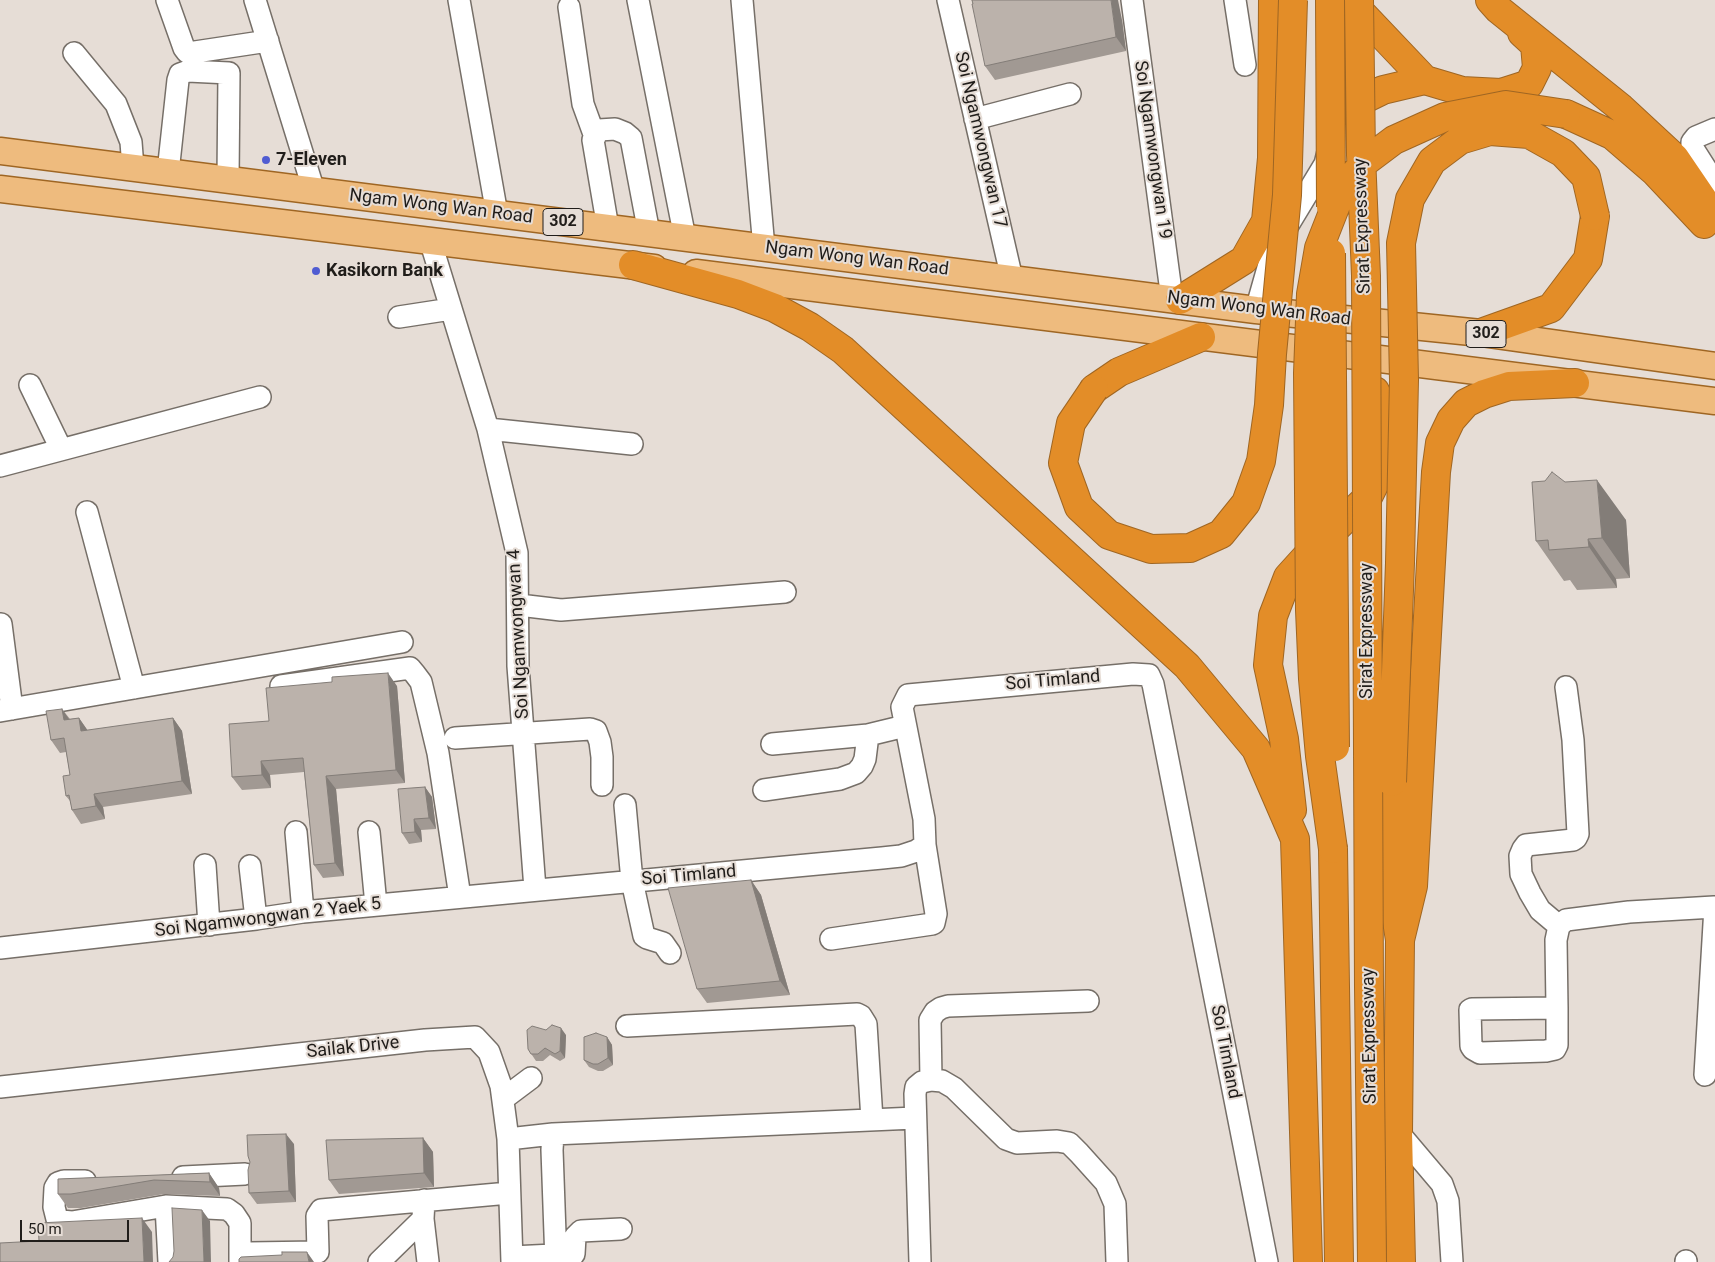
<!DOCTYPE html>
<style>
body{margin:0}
#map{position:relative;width:1715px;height:1262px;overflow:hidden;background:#e6ddd6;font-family:Roboto,sans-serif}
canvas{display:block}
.scale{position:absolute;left:20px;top:1220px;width:109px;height:22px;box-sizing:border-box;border:2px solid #201d1a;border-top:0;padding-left:6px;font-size:15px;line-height:18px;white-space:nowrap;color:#201d1a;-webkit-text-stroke:4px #e6ddd6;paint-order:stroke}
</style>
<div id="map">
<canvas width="1715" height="1262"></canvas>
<div class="scale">50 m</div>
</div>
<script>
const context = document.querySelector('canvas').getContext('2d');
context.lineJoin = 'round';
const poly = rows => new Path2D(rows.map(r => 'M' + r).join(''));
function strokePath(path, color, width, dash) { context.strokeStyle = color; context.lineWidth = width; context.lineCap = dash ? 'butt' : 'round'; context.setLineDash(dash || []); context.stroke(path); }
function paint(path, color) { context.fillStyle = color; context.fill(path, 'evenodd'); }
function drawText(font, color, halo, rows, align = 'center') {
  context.font = font + ' Roboto,sans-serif'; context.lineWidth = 4; context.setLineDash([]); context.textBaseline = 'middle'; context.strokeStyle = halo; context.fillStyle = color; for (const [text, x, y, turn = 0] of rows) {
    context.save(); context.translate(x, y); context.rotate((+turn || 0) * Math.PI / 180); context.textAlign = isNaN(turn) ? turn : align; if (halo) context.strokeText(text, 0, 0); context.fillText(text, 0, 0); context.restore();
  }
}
const minor = poly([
 [167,0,184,48,187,52,195,52,268,41],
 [255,0,314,191],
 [459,0,497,214],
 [638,0,685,238],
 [742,0,764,248],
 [948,0,1012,279],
 [1132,0,1172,299],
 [1235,0,1245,65],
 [569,7,583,104,595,137],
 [74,53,116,104,131,142,133,168],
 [975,119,1070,94],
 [1715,129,1696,137,1692,142,1692,147,1715,183],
 [168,172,178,80,180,74,188,71,229,73,228,179],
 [608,228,593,140,599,130,615,129,625,133,631,138,649,233],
 [430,240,488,429,517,553,518,666,535,889],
 [1256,310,1273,250,1325,164,1328,152],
 [399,317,451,309],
 [30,385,61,449],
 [488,429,632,444],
 [0,466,260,397],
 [87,512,134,688],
 [519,605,561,610,785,592],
 [1,624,12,709],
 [281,686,410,668,415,674,421,682,438,753,460,897],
 [0,711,402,642],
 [455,738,590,729,596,731,600,742,602,757,602,785],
 [772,744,868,735],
 [764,790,840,779,856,773,862,766,865,759,868,735,905,726],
 [625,805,632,881,644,936,647,938,663,943,670,953],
 [296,832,303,912],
 [369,832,376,905],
 [205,865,209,925],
 [250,866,256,919],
 [1559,926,1540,910,1530,893,1521,874,1520,856,1523,849,1526,845,1573,840,1576,838,1578,834,1573,740,1566,687],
 [831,939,932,924,934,923,936,914,925,845,924,819,902,707,908,695,1133,674,1149,675,1153,684,1267,1262],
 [0,948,256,919,303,912,882,858,901,856,916,851,925,845],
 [1557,1008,1472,1009,1470,1010,1471,1046,1473,1049,1480,1053,1546,1051,1555,1049,1557,1045,1557,1008,1556,940,1559,926,1566,920,1629,912,1714,907],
 [627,1026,857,1014,861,1016,866,1024,872,1120],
 [1705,1075,1715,907],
 [931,1080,930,1020,935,1012,941,1008,948,1006,1088,1001],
 [0,1087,425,1040,475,1037,489,1052,501,1086,508,1139,512,1262],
 [503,1099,531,1078],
 [1398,1132,1442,1184,1448,1201,1452,1262],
 [508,1139,553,1134],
 [183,1177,245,1174],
 [85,1181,64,1181,58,1183,55,1188,54,1207,57,1219,61,1221,72,1222,166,1206,227,1209,234,1214,240,1223,240,1252],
 [166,1206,169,1262],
 [423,1219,428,1262],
 [512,1257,574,1254,575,1237,581,1231,621,1229],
 [1686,1261,1686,1262],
 [240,1262,240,1252,249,1253,318,1252,317,1216,321,1210,509,1193],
 [379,1262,423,1219,424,1200],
 [556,1262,552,1150,553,1134,915,1118],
 [920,1262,915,1094,916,1087,922,1082,931,1080,942,1081,954,1088,1006,1139,1017,1143,1057,1141,1069,1143,1079,1153,1106,1183,1115,1204,1117,1262]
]);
const major = poly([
 [0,151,1256,310,1481,333,1715,366],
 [0,189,654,268],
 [696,273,1715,401]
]);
const highway = poly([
 [1349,0,1425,80],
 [1490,0,1498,9,1621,108,1675,158,1715,217],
 [1340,111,1383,90,1425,80,1462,91,1501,93,1529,84,1537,68,1535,45,1522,33],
 [1566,114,1612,135,1655,172,1704,224],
 [633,265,738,294,775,308,810,327,843,350,1187,666,1256,749,1295,839,1308,1262],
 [1180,300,1244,260,1266,221,1272,158,1273,0],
 [1481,333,1551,308,1588,259,1595,216],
 [1094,389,1119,372,1201,337],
 [1392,782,1390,817,1391,883,1400,940,1398,1132,1401,1262],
 [1292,810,1284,739,1268,665,1273,616,1288,577,1307,556,1368,497,1380,473,1381,438,1378,397,1375,391],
 [1333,849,1339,1262],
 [1400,940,1413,886,1436,472,1440,443,1451,420,1466,403,1484,394,1509,386,1575,383]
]);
strokePath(minor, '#766f68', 24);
strokePath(major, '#9f6623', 29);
strokePath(highway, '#9f6623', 30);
strokePath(minor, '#fff', 21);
strokePath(major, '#eebb7e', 26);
strokePath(highway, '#e38d28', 28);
const highwayBridge = poly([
 [1330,0,1331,207],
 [1359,0,1361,155,1366,276,1369,987,1372,1262],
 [1331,253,1335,747],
 [1094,389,1071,423,1063,463,1079,507,1109,535,1151,549,1190,548,1221,534,1246,503,1261,461,1269,405,1272,354,1287,195,1293,0],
 [1392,782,1400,563,1404,380,1401,243,1410,199,1432,161,1460,140,1490,131,1529,134,1563,153,1586,177,1595,216],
 [1333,849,1320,756,1313,679,1310,610,1308,373,1311,294,1319,248,1343,187,1366,161,1394,140,1445,117,1506,105,1566,114]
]);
strokePath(highwayBridge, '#9f6623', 30, []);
strokePath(highwayBridge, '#e38d28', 28);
paint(poly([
 [1122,20,1126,51,995,80,985,66],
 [1565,482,1626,520,1630,578,1616,579,1617,588,1577,590,1570,580,1564,581,1536,541],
 [397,686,405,783,336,789,344,876,323,878,314,865,304,772,270,775,271,788,242,790,232,777,269,721],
 [62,709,70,719,79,718,88,731,173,718,182,731,192,794,103,807,105,819,81,824,72,810,70,801,66,796,70,775,66,752,60,753,51,740],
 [425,787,432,797,436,829,421,830,422,842,409,844,402,833],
 [751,880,761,895,790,995,707,1003,697,989],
 [566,1035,565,1058,560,1061,550,1055,543,1061,536,1061,528,1049],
 [607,1037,612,1045,613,1065,603,1071,598,1071,589,1067,584,1060],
 [423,1138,433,1152,434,1187,339,1194,329,1180],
 [294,1144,296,1202,257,1204,249,1193],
 [209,1173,219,1188,220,1196,164,1194,81,1208,68,1208,58,1194,58,1179]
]), '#a19993');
paint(poly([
 [1111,0,1118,0,1122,20,1126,51,1116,37],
 [1597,480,1626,520,1630,578,1602,538],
 [1588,539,1616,579,1617,588,1589,547],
 [388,673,397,686,405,783,396,770],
 [62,709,71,722,64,720],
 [79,718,88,731,81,731],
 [173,718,182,731,192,794,182,781],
 [261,761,270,775,271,788,262,775],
 [326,776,336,789,344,876,335,863],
 [425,787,432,797,436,829,429,818],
 [94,794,103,807,105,819,96,806],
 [414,819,421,830,422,842,415,832],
 [751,880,761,895,790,995,780,981],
 [561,1028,566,1035,565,1058,560,1051],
 [607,1037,612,1045,613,1065,608,1058],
 [286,1134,294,1144,296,1202,289,1191],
 [423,1138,433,1152,434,1187,424,1173],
 [209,1173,219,1188,220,1196,210,1182],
 [202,1210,210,1221,211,1262,204,1262],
 [142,1218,152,1232,153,1262,144,1262],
 [307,1252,314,1262,309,1262]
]), '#837d78');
const building = poly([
 [972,0,1111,0,1116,37,985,66,972,4,973,4,972,0],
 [1552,472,1565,482,1597,480,1602,538,1588,539,1589,547,1549,550,1548,540,1536,541,1532,482,1545,481,1552,472],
 [388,673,396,770,326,776,335,863,314,865,303,758,261,761,262,775,232,777,229,724,269,721,266,688,332,682,332,677,388,673],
 [62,709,64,720,79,718,81,731,173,718,182,781,94,794,96,806,72,810,69,795,66,796,63,776,70,775,64,738,51,740,46,711,62,709],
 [425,787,429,818,414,819,415,832,402,833,398,789,425,787],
 [751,880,780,981,697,989,668,888,751,880],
 [552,1025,561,1028,560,1051,555,1054,545,1048,538,1054,531,1054,528,1049,527,1030,532,1026,546,1030,552,1025],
 [596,1033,607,1037,608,1058,598,1064,593,1064,584,1060,584,1037,596,1033],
 [286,1134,289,1191,249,1193,248,1170,250,1162,248,1156,247,1135,286,1134],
 [423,1138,424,1173,329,1180,326,1140,423,1138],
 [209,1173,210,1182,154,1180,71,1194,58,1194,58,1179,209,1173],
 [172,1208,202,1210,204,1262,169,1262,173,1257,174,1251,172,1208],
 [142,1218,144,1262,0,1262,0,1243,39,1241,38,1223,142,1218],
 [282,1252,307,1252,309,1262,239,1262,239,1259,241,1257,282,1255,282,1252]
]);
paint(building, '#bbb2ab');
strokePath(building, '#837d78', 1);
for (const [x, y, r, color] of [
 [266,160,5,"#505cd2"],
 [316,271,5,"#505cd2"]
]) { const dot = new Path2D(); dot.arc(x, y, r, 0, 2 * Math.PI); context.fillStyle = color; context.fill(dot); strokePath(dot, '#e6ddd6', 2); }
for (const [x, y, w] of [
 [563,222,40],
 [1486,334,40]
]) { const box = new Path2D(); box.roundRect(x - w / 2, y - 13.5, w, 27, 4); context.fillStyle = '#e6ddd6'; context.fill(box); strokePath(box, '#201d1a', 1); }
drawText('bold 16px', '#201d1a', null, [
 ["302",563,222],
 ["302",1486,334]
]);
drawText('18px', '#201d1a', '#e6ddd6', [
 ["Soi Ngamwongwan 17",980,140,77],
 ["Soi Ngamwongwan 19",1152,150,82],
 ["Ngam Wong Wan Road",441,207,7],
 ["Sirat Expressway",1363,226,-92],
 ["Ngam Wong Wan Road",857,259,7],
 ["Ngam Wong Wan Road",1259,309,7],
 ["Sirat Expressway",1367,631,-90],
 ["Soi Ngamwongwan 4",519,634,-93],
 ["Soi Timland",1053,681,-5],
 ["Soi Timland",689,876,-5],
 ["Soi Ngamwongwan 2 Yaek 5",268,918,-7],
 ["Sirat Expressway",1370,1036,-91],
 ["Sailak Drive",353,1048,-6],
 ["Soi Timland",1225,1052,79]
]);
drawText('bold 18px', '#201d1a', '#e6ddd6', [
 ["7-Eleven",276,160],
 ["Kasikorn Bank",326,271]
], 'left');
</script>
